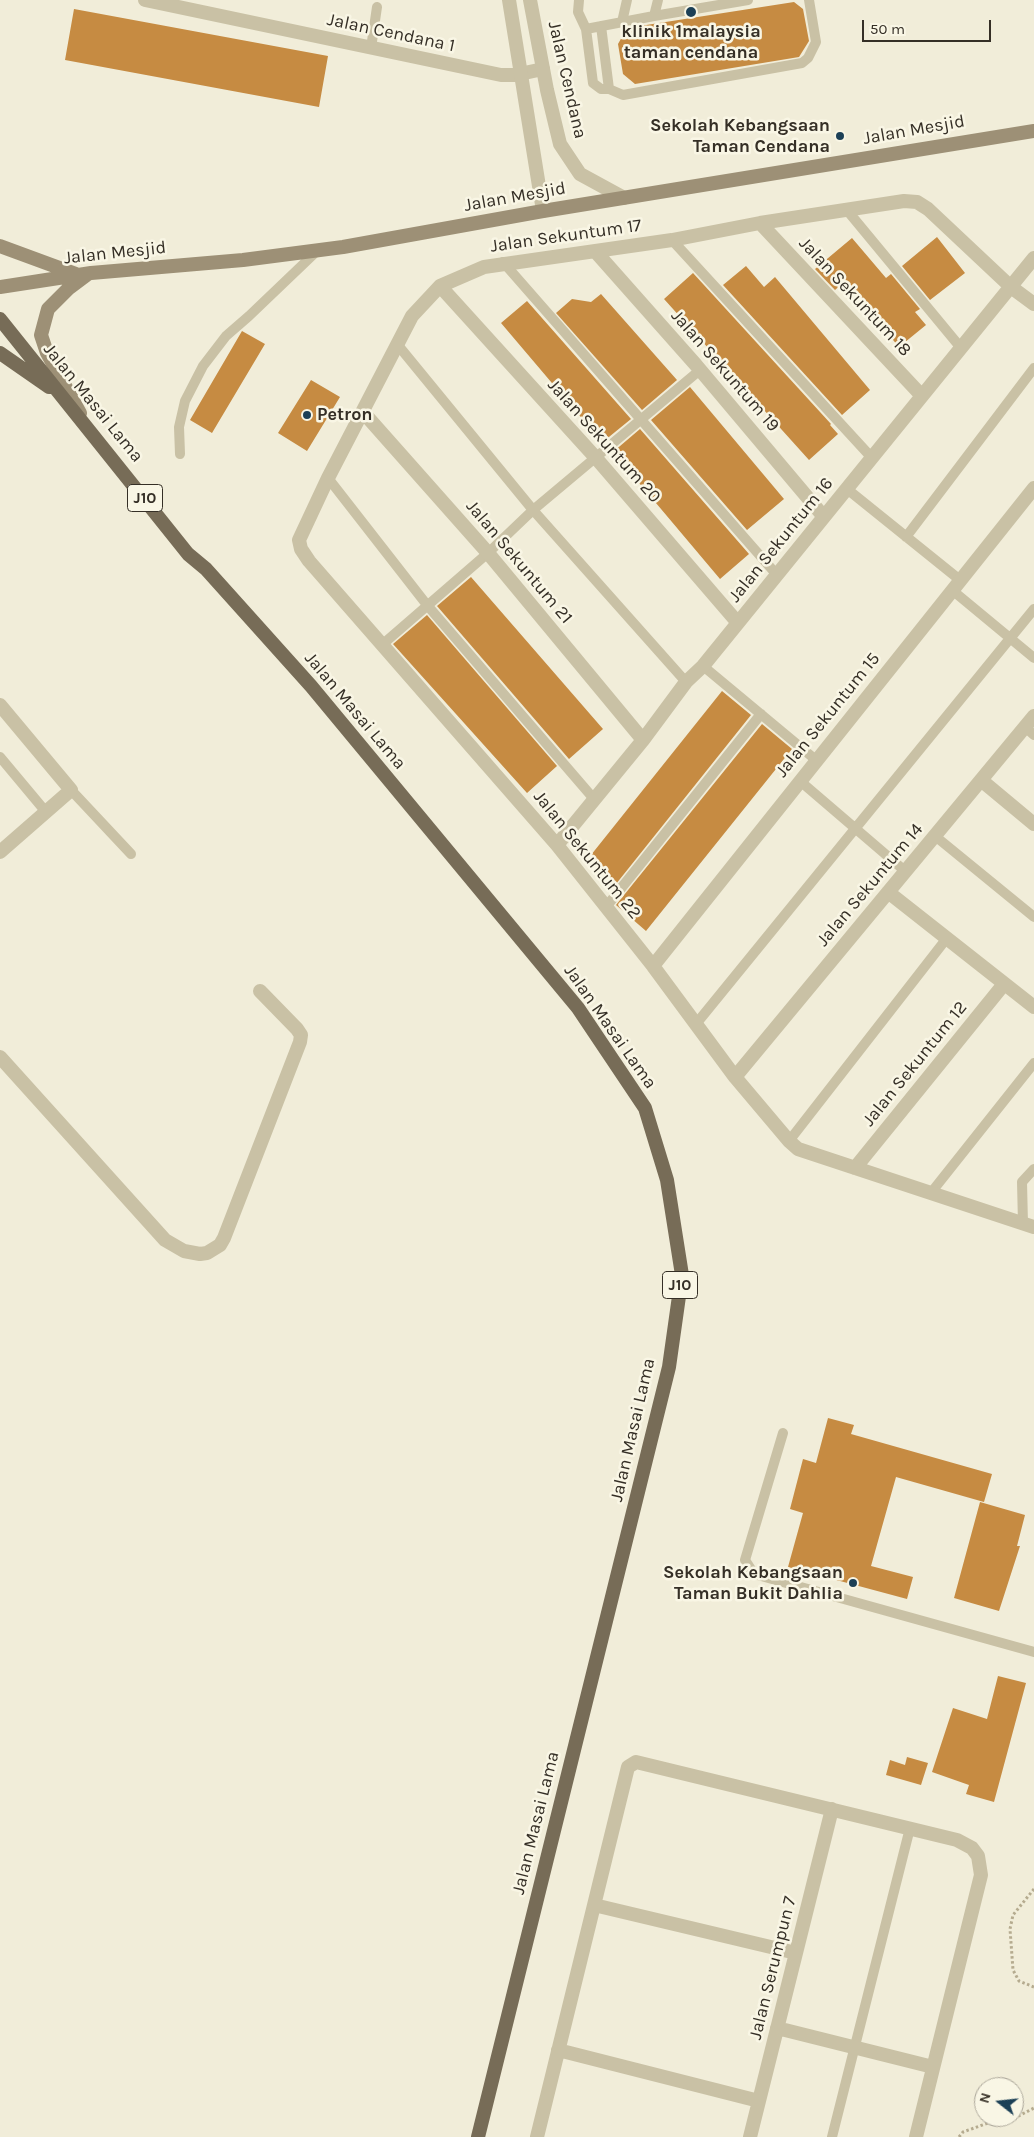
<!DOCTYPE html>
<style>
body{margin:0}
#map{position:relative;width:1034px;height:2137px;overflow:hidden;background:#f1edd9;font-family:Karla,sans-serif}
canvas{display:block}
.north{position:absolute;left:974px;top:2077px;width:50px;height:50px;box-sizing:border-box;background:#f9f6e5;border:1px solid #aba699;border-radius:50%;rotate:286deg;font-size:14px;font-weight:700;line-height:20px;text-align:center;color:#352f26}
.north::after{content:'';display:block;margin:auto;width:18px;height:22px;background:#1c4056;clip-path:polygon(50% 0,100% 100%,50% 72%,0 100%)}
.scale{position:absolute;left:862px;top:20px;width:129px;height:22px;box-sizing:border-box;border:2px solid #352f26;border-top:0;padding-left:6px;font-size:15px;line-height:18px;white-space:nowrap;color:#352f26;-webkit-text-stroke:4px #f9f6e5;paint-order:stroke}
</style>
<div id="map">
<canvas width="1034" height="2137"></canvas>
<div class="north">N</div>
<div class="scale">50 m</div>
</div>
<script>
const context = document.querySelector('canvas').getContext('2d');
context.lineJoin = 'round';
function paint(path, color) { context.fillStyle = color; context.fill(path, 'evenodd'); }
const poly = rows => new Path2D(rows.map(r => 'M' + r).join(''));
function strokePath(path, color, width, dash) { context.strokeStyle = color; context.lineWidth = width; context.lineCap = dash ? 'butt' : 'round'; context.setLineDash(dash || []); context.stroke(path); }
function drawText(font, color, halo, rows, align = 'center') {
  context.font = font + ' Karla,sans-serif'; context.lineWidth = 5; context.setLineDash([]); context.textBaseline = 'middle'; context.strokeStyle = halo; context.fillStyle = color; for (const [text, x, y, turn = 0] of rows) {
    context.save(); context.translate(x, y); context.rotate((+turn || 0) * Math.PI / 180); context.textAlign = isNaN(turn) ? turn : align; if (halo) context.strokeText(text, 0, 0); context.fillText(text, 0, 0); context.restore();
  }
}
paint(poly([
 [794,2,803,9,809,41,799,57,635,84,623,74,618,44,627,28],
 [74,9,328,56,319,107,65,60],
 [937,237,965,273,930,300,902,266],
 [852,238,886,278,891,274,920,309,915,312,926,325,899,347,844,282,835,290,815,269],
 [746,266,764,287,775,277,870,390,842,415,723,285],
 [693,273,831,424,830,425,838,434,809,460,664,299],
 [601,294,677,380,642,410,556,313,572,299,591,302],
 [527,301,631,419,604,441,602,442,501,323],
 [242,331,265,344,212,433,190,420],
 [311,380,340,397,307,451,278,433],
 [690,387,784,499,747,530,651,420],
 [640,429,749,554,720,579,613,452],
 [471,577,603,729,569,759,437,606],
 [427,615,557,766,527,793,393,644],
 [722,691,751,715,616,884,587,860],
 [762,724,792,749,646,931,616,905],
 [828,1418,854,1425,851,1434,992,1474,984,1502,896,1477,871,1566,913,1577,907,1599,788,1567,803,1513,790,1509,803,1459,816,1463],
 [980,1502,1025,1515,1017,1546,1020,1546,999,1611,954,1598],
 [998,1676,1026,1683,994,1802,966,1794,969,1785,932,1772,953,1708,987,1719],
 [907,1757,928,1763,921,1785,886,1775,890,1760,905,1765]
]), '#c68b42');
strokePath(poly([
 [1034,1889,1013,1915,1010,1929,1013,1970,1019,1981,1034,1987],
 [959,2137,963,2132,988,2123,1003,2124,1034,2108]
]), '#b5ab8f', 3, [2.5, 2.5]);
strokePath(poly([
 [579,0,578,12,586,29,654,16,658,0],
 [654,16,748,0],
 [622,22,627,0],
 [586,29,593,83,601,89,609,89,601,26],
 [371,48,377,7],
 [609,89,623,95,802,63,808,58,816,42,809,0],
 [846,209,961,348],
 [672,240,872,458],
 [503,262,777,575],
 [397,344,533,510,686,682],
 [180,454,179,427,185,401,203,366,226,336,249,316,317,251],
 [328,478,427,605,594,799],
 [847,489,960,580],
 [906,537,1034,368],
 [952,590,1034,658],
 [383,644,488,553,533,510,700,370],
 [703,666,816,760],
 [1025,727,1034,735],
 [0,757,46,812],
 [800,781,905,871],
 [71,790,131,854],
 [935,836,1034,917],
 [606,907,761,714],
 [696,1024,1034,609],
 [789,1141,947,938],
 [930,1194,1034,1063],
 [1023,1224,1022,1182,1034,1169],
 [783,1433,745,1560,754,1574,1034,1652],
 [832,2137,910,1828]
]), '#c9c1a5', 10);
strokePath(poly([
 [145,0,501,75,515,75,543,69],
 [760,223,922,396],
 [595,251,696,365,824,517],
 [440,286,596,458,738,623],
 [1034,304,1011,287,928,209,917,202,904,201,760,223,672,240,484,267,440,286,412,316,328,478,299,540,301,549,309,561,557,845,653,966,735,1077,789,1141,798,1149,1034,1227],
 [363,412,488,553,643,740],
 [0,705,71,790,0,852],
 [981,780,1034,824],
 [557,845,643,740,686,682,703,666,1034,258],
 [888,892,1034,1007],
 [653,966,1034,488],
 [0,1057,165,1240,184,1251,200,1254,207,1253,220,1245,224,1238,300,1042,301,1035,297,1029,260,991],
 [735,1077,1034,716],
 [855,1168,1004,984],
 [594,1905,796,1953],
 [777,2028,933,2067],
 [558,2050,759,2101],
 [537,2137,628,1767,636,1762,957,1840,972,1848,978,1856,981,1875,916,2137],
 [750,2137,832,1809]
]), '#c9c1a5', 14);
strokePath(poly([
 [509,0,543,211],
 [530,0,547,90,560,144,580,174,624,198]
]), '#c9c1a5', 14);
strokePath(poly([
 [0,246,76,274],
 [0,287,91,273,243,260,343,247,543,211,1034,131],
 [80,413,47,353,41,335,48,309,68,289,88,274]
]), '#9d9076', 14);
strokePath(poly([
 [0,319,188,554,206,569,311,686,578,1008,645,1108,667,1180,682,1275,669,1367,478,2137],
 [0,353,49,387]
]), '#776c57', 14);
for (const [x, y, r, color] of [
 [691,12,6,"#1c4056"],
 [840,136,5,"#1c4056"],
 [307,415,5,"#1c4056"],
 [853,1583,5,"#1c4056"]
]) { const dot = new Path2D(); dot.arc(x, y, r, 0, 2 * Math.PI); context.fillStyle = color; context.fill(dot); strokePath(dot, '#f9f6e5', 2); }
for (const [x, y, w] of [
 [145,498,35],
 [680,1285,35]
]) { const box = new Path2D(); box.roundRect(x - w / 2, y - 13.5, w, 27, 4); context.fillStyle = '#f9f6e5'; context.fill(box); strokePath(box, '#352f26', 1); }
drawText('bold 16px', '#352f26', null, [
 ["J10",145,498],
 ["J10",680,1285]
]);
drawText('bold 18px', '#352f26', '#f9f6e5', [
 ["klinik 1malaysia",691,32,"center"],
 ["taman cendana",691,53,"center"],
 ["Sekolah Kebangsaan",830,126],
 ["Taman Cendana",830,147],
 ["Petron",317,415,"left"],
 ["Sekolah Kebangsaan",843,1573],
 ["Taman Bukit Dahlia",843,1594]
], 'right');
drawText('18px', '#352f26', '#f9f6e5', [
 ["Jalan Cendana 1",391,33,12],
 ["Jalan Cendana",567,80,77],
 ["Jalan Mesjid",914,130,-10],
 ["Jalan Mesjid",515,197,-10],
 ["Jalan Sekuntum 17",566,236,-8],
 ["Jalan Mesjid",115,253,-6],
 ["Jalan Sekuntum 18",855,297,47],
 ["Jalan Sekuntum 19",725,371,49],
 ["Jalan Masai Lama",93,403,51],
 ["Jalan Sekuntum 20",604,441,48],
 ["Jalan Sekuntum 16",781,540,-51],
 ["Jalan Sekuntum 21",519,562,50],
 ["Jalan Masai Lama",355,711,50],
 ["Jalan Sekuntum 15",828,715,-51],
 ["Jalan Sekuntum 22",587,855,51],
 ["Jalan Sekuntum 14",870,885,-50],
 ["Jalan Masai Lama",610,1027,55],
 ["Jalan Sekuntum 12",915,1064,-51],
 ["Jalan Masai Lama",633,1430,-77],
 ["Jalan Masai Lama",536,1823,-76],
 ["Jalan Serumpun 7",773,1968,-76]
]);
</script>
